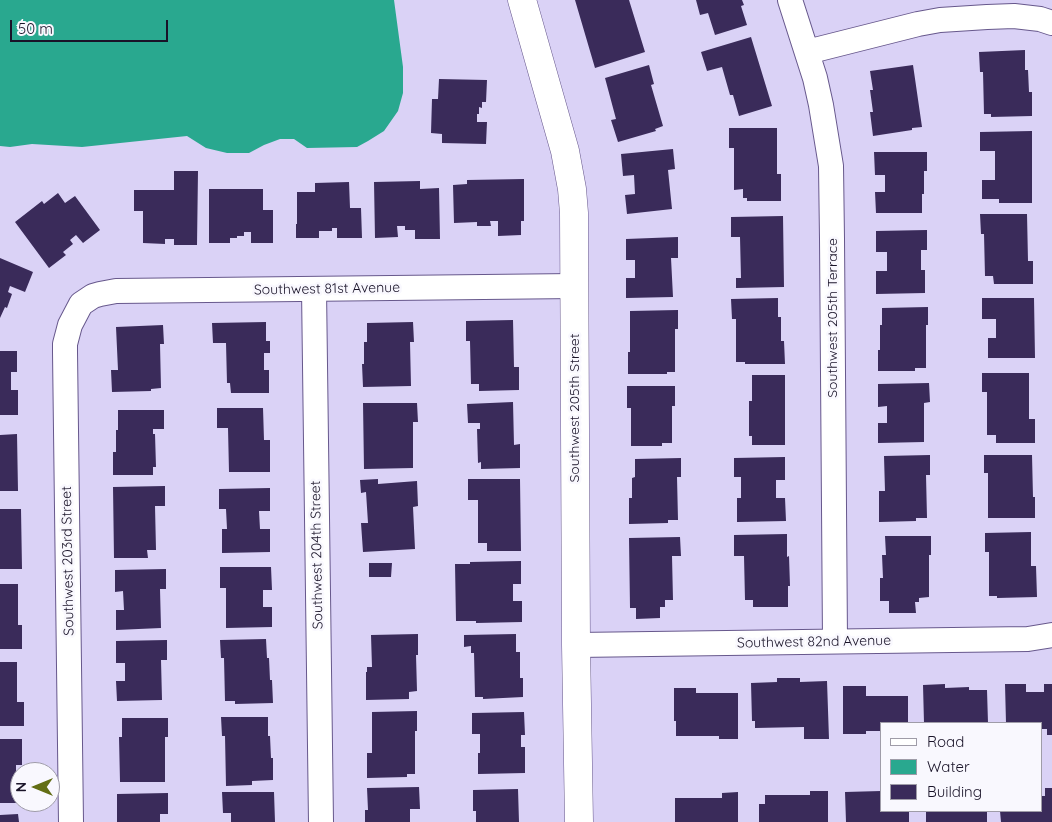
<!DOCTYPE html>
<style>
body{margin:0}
#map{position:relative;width:1052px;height:822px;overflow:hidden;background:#dad2f6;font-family:Quicksand,sans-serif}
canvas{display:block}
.legend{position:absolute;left:880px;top:722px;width:162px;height:90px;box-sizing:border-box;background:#f9f8fe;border:1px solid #9f9ca8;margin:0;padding:6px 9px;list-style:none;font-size:15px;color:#191328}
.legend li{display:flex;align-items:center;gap:10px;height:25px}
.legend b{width:25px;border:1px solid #9f9ca8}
.north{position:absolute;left:10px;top:762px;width:50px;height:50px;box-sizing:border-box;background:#f9f8fe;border:1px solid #9f9ca8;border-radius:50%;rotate:270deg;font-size:14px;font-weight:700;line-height:20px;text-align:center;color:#191328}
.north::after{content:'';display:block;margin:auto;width:18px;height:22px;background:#636e15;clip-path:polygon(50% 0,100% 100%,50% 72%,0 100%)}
.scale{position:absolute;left:10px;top:20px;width:158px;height:22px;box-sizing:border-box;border:2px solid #191328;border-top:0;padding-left:6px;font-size:15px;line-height:18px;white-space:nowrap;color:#191328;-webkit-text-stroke:4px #f9f8fe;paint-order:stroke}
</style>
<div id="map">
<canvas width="1052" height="822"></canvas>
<ul class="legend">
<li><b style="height:6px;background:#fff"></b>Road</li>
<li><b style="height:14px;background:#29a88f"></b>Water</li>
<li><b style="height:14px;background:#3a2b5a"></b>Building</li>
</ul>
<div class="north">N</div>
<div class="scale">50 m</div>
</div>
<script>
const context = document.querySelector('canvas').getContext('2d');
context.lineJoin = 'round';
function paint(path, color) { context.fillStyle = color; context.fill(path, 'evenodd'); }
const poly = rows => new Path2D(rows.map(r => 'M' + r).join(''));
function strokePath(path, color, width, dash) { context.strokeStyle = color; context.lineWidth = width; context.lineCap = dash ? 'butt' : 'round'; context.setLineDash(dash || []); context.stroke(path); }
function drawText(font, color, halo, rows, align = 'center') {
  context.font = font + ' Quicksand,sans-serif'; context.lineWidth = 5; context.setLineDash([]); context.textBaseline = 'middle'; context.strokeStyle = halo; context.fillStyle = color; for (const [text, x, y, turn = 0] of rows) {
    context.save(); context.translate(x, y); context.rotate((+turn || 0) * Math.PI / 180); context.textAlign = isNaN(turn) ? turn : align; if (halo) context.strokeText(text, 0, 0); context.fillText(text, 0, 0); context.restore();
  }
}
paint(poly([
 [0,0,394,0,403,67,403,93,398,111,384,131,368,141,357,147,307,148,294,139,280,139,264,145,249,153,227,153,206,148,187,136,82,147,32,144,10,147,0,146]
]), '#29a88f');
paint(poly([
 [575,0,629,0,645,52,595,68],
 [696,0,742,0,744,5,741,6,747,25,715,35,708,13,700,15],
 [751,37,772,106,739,116,733,95,730,95,722,67,707,71,701,52],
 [1025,50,1025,70,1028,70,1029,92,1032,92,1032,116,991,117,991,114,984,114,983,72,980,72,979,52],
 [649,65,654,84,651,85,663,126,655,129,656,131,618,142,611,120,616,119,605,78],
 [913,65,922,127,912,128,912,130,873,136,870,112,873,112,870,90,873,90,870,71],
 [439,79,487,80,486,102,482,102,482,108,479,107,479,114,477,114,477,122,487,122,486,144,442,143,442,134,431,133,432,99,438,99],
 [729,128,777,128,777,174,781,174,781,201,747,201,747,198,743,198,743,189,734,190,734,148,729,148],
 [1032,131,1032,203,999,203,999,199,982,199,982,180,995,180,995,151,980,151,980,132],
 [673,149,675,169,668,170,672,209,627,214,625,195,635,194,634,175,623,176,621,154],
 [874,152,927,152,927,171,924,171,924,194,922,194,922,213,876,213,875,192,885,192,885,175,875,175],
 [174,171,198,171,197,245,174,245,174,239,165,239,165,244,143,243,143,211,134,211,134,190,174,190],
 [524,179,524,221,521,221,521,235,498,236,498,221,490,221,491,226,477,226,477,222,454,223,453,185,467,184,467,180],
 [420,181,420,189,439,188,440,239,415,239,415,230,405,230,405,226,397,226,398,237,375,238,374,182],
 [349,182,350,208,361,208,362,238,337,238,337,228,332,228,332,231,319,231,319,238,296,238,296,224,297,224,297,192,315,192,315,183],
 [209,189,263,189,263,210,273,210,273,243,251,243,251,232,244,232,244,236,237,236,237,238,230,238,230,243,209,243],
 [58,193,65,203,75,196,100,230,83,243,76,235,70,240,73,244,63,252,66,255,49,268,15,222,42,201,44,204],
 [980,214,1027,214,1028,261,1033,261,1033,284,994,284,993,276,985,276,984,234,981,234],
 [783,216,784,287,736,288,736,278,741,278,740,237,731,237,731,217],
 [927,230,927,250,921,250,921,270,925,270,925,293,876,294,876,271,887,271,887,252,876,252,876,231],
 [678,237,678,258,671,258,673,297,626,298,626,278,635,278,635,260,626,260,626,239],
 [0,258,33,272,25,292,10,286,8,292,12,294,7,308,5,307,0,318],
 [778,298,778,317,781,317,781,341,784,341,785,364,745,364,745,362,736,362,736,319,732,319,731,299],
 [982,298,1034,298,1035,358,988,358,988,338,996,338,996,319,982,319],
 [928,307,928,325,926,325,926,368,915,368,915,371,878,371,878,350,880,350,880,325,882,325,882,308],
 [678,310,678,329,675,329,675,372,667,372,667,374,628,374,628,352,630,352,630,311],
 [513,320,514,367,519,367,519,390,479,391,479,384,471,384,470,341,466,341,466,321],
 [266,322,266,341,270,341,270,353,264,353,264,370,269,370,269,393,231,393,230,383,227,383,226,343,213,343,212,323],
 [413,322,414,342,410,342,411,386,363,387,362,364,364,364,364,342,367,342,367,323],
 [163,325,164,344,160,344,161,388,151,389,151,391,112,392,111,370,118,370,116,327],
 [0,351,17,351,17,372,11,372,11,390,18,390,18,415,0,415],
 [982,373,1029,373,1029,419,1035,419,1035,443,996,443,996,435,987,435,987,392,982,392],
 [752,375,785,375,785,445,752,445,752,436,749,436,749,401,752,401],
 [929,383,930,402,924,403,924,442,878,443,878,423,887,423,887,406,878,407,878,384],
 [627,386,675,386,675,406,672,406,672,443,662,443,662,446,631,446,631,408,627,408],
 [513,402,514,445,520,444,520,468,481,469,481,462,478,463,477,429,480,429,480,423,468,423,467,404],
 [363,403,417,403,418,422,413,422,413,468,364,469],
 [217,408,263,408,264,440,270,440,270,472,229,472,228,428,217,428],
 [118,410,164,410,164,429,153,429,153,434,155,434,156,467,153,467,153,475,113,475,113,452,116,452,116,430,118,430],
 [17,434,18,491,0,491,0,435],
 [930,455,930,475,926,475,927,518,916,518,916,521,879,522,879,491,885,491,884,456],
 [984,455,1032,455,1033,497,1035,497,1035,518,988,518,988,473,984,473],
 [785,457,785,480,776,480,776,498,785,498,786,521,737,522,737,498,741,498,741,477,734,477,734,458],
 [681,458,681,477,677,477,678,520,668,520,668,523,629,524,629,498,632,498,632,478,635,477,635,459],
 [378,479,378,484,417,481,418,506,413,507,415,549,363,552,361,523,368,523,366,492,361,493,360,480],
 [468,479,520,479,521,551,487,551,487,543,478,543,478,500,468,500],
 [165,486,165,506,155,506,156,550,147,550,148,558,114,558,113,487],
 [270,488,270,511,259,511,260,529,270,529,270,552,222,553,222,529,227,529,226,509,219,509,219,489],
 [0,509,21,509,22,569,0,569],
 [1031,532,1031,566,1036,566,1037,597,997,598,997,596,989,596,989,552,985,552,985,533],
 [787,534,787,557,789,556,790,586,788,586,788,607,753,607,753,600,745,600,744,556,734,556,734,535],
 [885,536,931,536,931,555,929,555,929,597,919,598,919,602,915,602,916,613,889,613,889,601,880,601,880,578,883,578,882,555,886,555],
 [680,537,681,556,672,556,673,600,665,600,665,607,660,607,660,618,636,619,636,608,630,608,629,538],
 [521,561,521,584,513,584,513,601,522,601,522,622,476,623,476,621,456,621,455,564,470,564,470,562],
 [369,563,392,563,391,577,369,577],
 [220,567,271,567,272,590,263,590,263,607,272,607,272,627,226,628,226,588,220,588],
 [166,569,166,589,160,589,161,628,116,630,116,610,124,610,123,591,115,592,115,570],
 [0,584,18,584,18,625,22,625,22,649,0,649],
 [418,634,418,655,416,655,417,691,409,692,409,699,366,700,366,672,367,672,367,667,372,667,371,635],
 [516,634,516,652,520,652,520,678,523,678,523,697,483,699,483,697,475,697,474,653,471,653,471,646,464,647,464,635],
 [266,639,267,658,269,658,270,680,272,680,273,703,235,704,235,701,225,701,224,658,221,658,220,640],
 [167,640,167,660,161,660,162,700,117,701,116,681,125,681,125,663,116,663,116,641],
 [0,662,17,662,17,702,24,702,24,726,0,726],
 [777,678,800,678,800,682,827,681,829,739,804,739,804,727,755,728,755,721,752,721,751,683,777,682],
 [945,684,945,688,969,687,969,690,987,690,988,723,924,723,923,685],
 [1005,684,1026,684,1026,692,1044,692,1044,684,1052,684,1052,735,1047,735,1047,729,1041,729,1041,723,1006,723],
 [843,686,866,686,866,696,908,696,908,723,881,723,881,731,866,731,866,734,843,734],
 [674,688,696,688,696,693,738,693,738,739,719,739,719,736,676,736,676,721,674,721],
 [417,711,417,731,415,731,415,774,407,774,407,777,367,778,367,753,372,753,372,712],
 [524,712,525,735,521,735,521,747,525,747,525,773,478,774,478,753,480,753,480,734,472,734,472,713],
 [221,717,268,717,268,736,270,736,271,758,273,758,273,780,252,781,252,785,226,786,225,736,222,736],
 [122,718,168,718,168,737,165,737,165,782,120,782,119,737,122,737],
 [0,739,22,739,22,765,16,765,16,803,0,803],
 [419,787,420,809,410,809,410,822,365,822,365,810,368,810,367,788],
 [1045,788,1052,788,1052,822,1001,822,1000,811,1041,811,1041,796,1045,796],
 [518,789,519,822,476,822,476,811,473,811,473,790],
 [810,791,828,791,828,822,759,822,759,804,765,804,765,795,810,795],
 [881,791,881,811,909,811,909,822,846,822,845,792],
 [222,792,274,792,275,822,231,822,231,813,223,813],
 [738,792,738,822,675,822,675,798,722,798,722,793],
 [168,793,168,814,160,814,160,822,117,822,117,794],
 [926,811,987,811,987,822,926,822],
 [18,814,19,822,0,822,0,815]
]), '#3a2b5a');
const street = poly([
 [790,0,815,78,821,105,831,166,832,239,835,641],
 [807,52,918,24,940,20,987,17,1014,16,1040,19,1052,23],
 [314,289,321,822],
 [576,645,1028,639,1052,635],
 [71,822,65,352,65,344,70,325,81,304,93,296,100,294,116,291,575,286]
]);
const secondary = poly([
 [522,0,565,151,572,189,574,213,576,645,579,822]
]);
strokePath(street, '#67588c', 26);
strokePath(secondary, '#67588c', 29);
strokePath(street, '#fff', 24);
strokePath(secondary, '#fff', 28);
drawText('14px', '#191328', '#f9f8fe', [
 ["Southwest 81st Avenue",327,289,-1],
 ["Southwest 205th Terrace",833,318,-90],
 ["Southwest 205th Street",575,408,-90],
 ["Southwest 204th Street",317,555,-91],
 ["Southwest 203rd Street",68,561,-91],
 ["Southwest 82nd Avenue",814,642,-1]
]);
</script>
